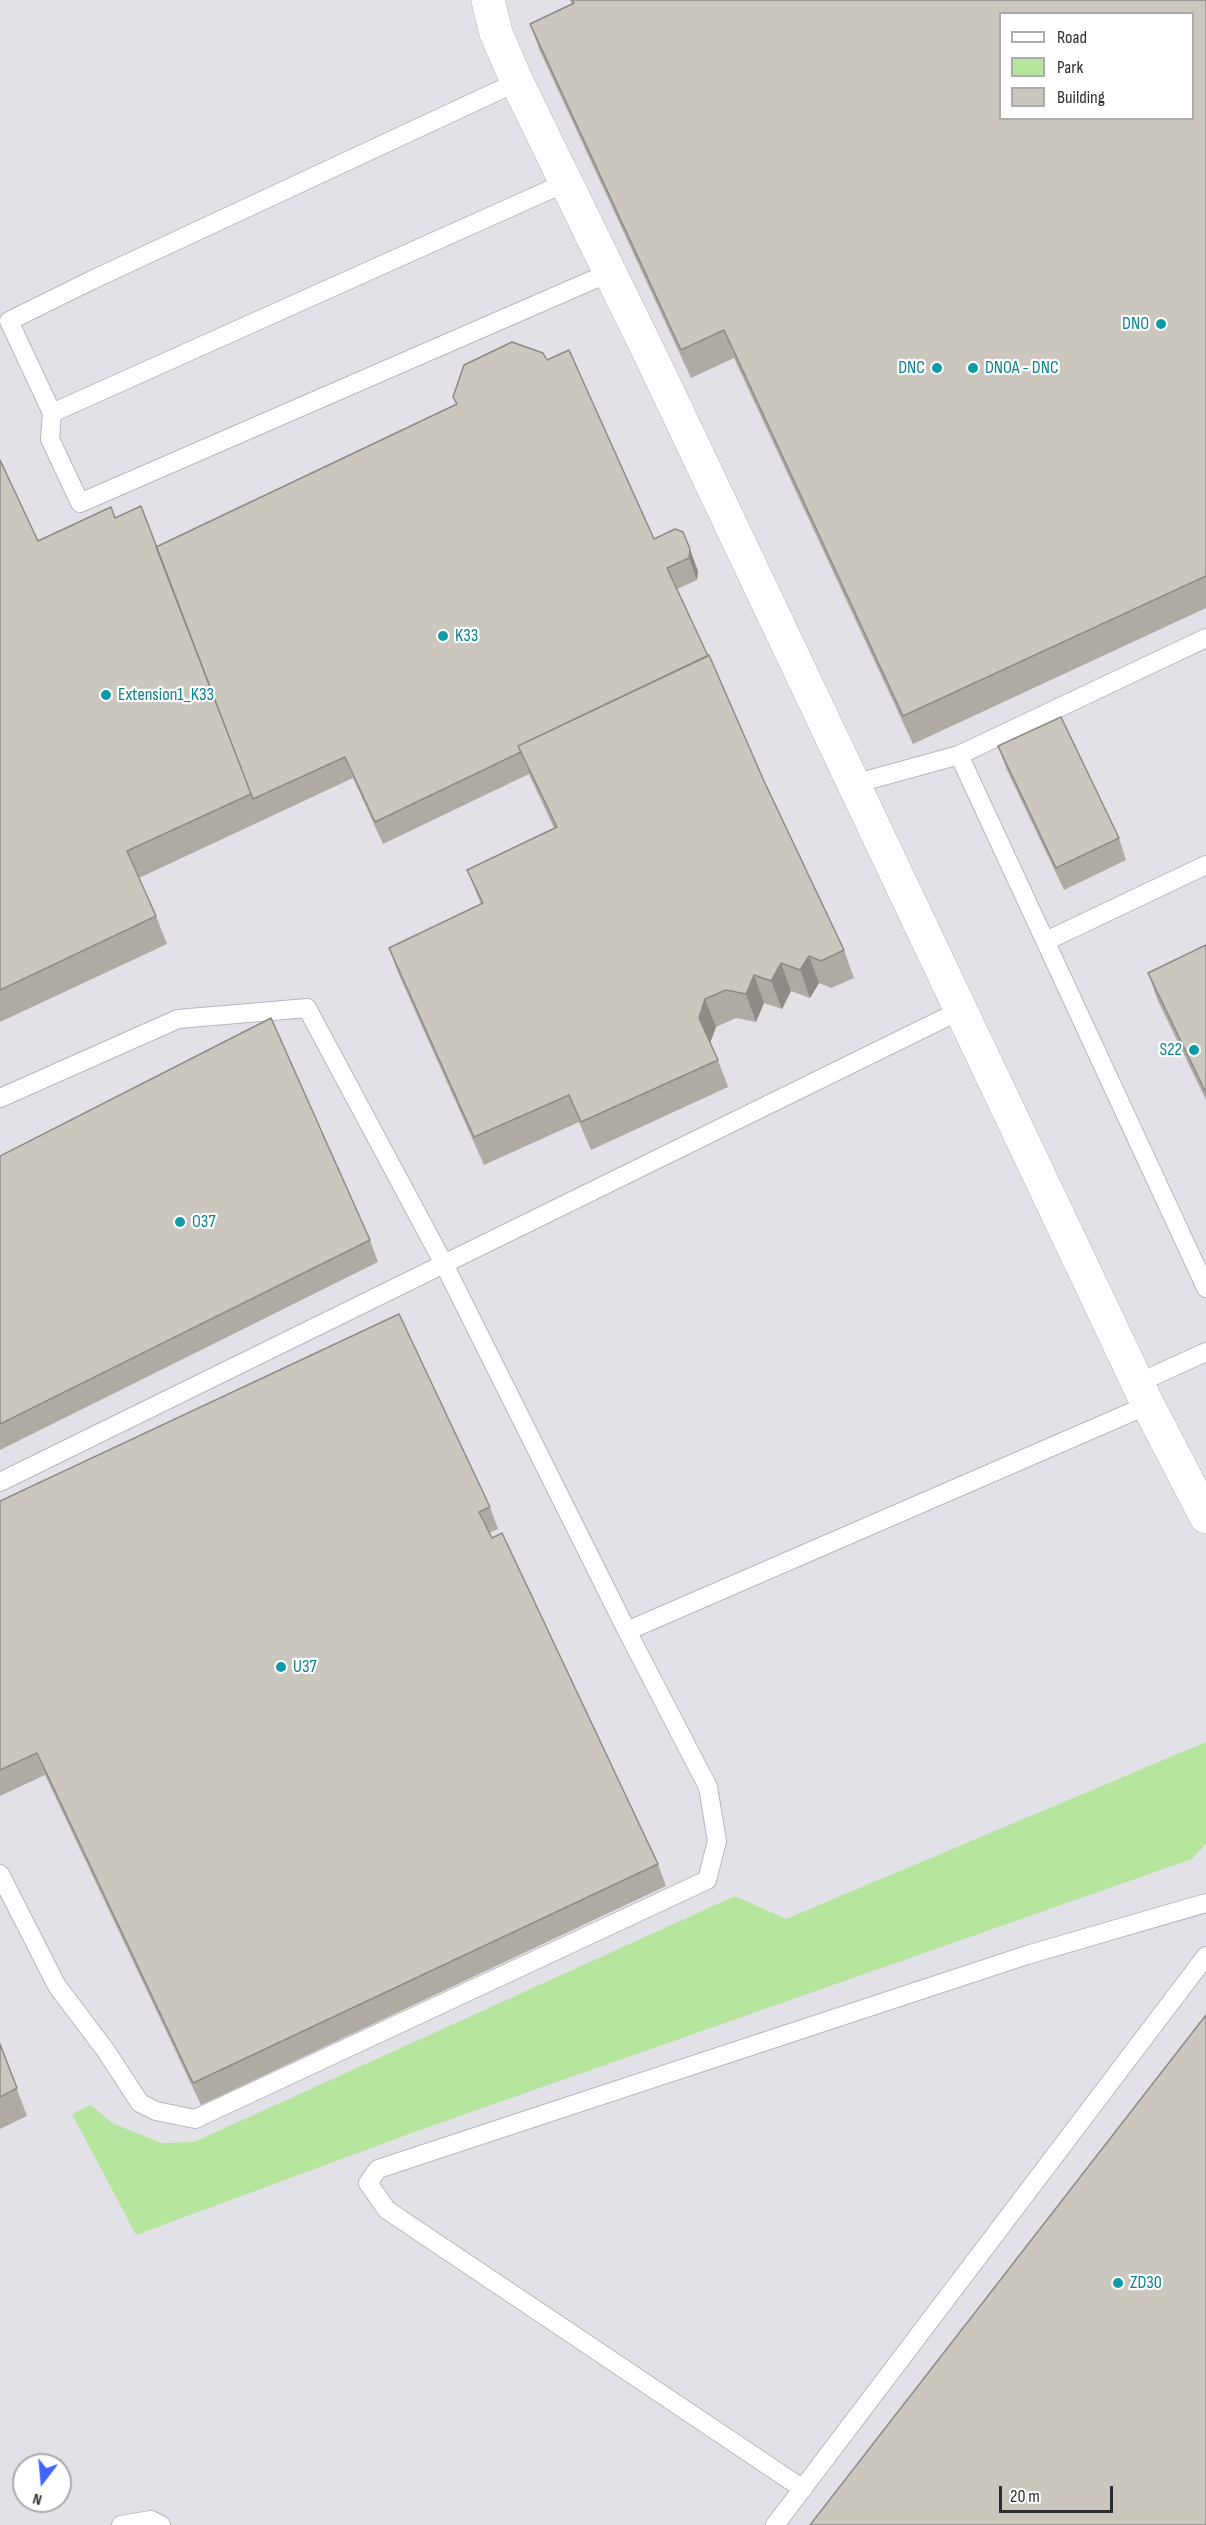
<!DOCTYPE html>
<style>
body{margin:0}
#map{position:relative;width:1206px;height:2525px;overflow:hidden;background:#efe9e1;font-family:"Sofia Sans Condensed",sans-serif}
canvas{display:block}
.legend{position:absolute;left:999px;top:12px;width:195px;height:108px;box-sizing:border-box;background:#fff;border:2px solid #ababab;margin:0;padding:8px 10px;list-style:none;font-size:18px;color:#2e2e2e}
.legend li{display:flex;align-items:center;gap:12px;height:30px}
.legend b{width:30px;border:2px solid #ababab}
.north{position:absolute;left:12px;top:2453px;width:60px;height:60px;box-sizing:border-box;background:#fff;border:2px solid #ababab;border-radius:50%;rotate:196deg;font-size:16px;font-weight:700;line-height:24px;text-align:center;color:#2e2e2e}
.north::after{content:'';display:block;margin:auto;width:21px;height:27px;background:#4264fb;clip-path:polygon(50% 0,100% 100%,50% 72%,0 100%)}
.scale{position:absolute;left:999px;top:2486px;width:114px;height:27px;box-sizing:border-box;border:3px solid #2e2e2e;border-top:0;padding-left:8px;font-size:18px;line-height:21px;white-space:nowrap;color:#2e2e2e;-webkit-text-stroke:4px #fff;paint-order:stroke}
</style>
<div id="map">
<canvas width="1206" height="2525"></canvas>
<ul class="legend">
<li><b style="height:8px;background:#fff"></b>Road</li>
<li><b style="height:16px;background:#b6e59e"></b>Park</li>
<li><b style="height:16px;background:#cbc7bf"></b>Building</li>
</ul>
<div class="north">N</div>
<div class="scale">20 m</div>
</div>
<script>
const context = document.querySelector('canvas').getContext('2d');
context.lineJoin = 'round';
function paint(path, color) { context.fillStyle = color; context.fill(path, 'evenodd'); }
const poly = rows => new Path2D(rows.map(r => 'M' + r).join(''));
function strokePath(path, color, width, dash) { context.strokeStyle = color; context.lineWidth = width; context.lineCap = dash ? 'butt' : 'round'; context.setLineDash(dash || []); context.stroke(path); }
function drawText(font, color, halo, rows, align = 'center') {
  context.font = font + ' "Sofia Sans Condensed",sans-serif'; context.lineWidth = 4.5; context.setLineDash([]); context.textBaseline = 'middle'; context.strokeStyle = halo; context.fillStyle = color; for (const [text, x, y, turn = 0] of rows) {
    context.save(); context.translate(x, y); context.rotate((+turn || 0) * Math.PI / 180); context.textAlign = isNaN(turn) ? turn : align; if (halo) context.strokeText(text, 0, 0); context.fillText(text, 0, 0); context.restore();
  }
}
paint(poly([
 [0,0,1206,0,1206,2525,0,2525],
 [1000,14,1192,14,1192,118,1000,118],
 [24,2465,60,2465,60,2501,24,2501]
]), '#e3e1e8');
paint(poly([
 [1206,1742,1206,1843,1192,1859,420,2130,136,2235,72,2114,91,2105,112,2123,161,2143,194,2142,735,1896,786,1919]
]), '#b6e59e');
const lane = poly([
 [517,82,92,280,9,321,52,413,567,182],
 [52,413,50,439,80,503,611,272],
 [959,755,1206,1288],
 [854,784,959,755,1206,638],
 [1046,941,1206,865],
 [0,1098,178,1019,307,1008,444,1264,627,1631,1148,1405],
 [1138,1383,1206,1352],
 [0,1482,961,1010],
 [0,1874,57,1986,106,2051,140,2103,156,2111,195,2119,707,1880,717,1841,708,1787,627,1631],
 [803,2489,387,2210,368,2183,378,2169,1027,1955,1206,1903],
 [121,2525,151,2520,161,2525],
 [775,2525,1206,1956]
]);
const street = poly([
 [488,0,496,33,517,82,657,369,1148,1405,1206,1517]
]);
strokePath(lane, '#b4b7c1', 20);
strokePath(street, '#b4b7c1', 34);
strokePath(lane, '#fff', 18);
strokePath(street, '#fff', 33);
paint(poly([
 [570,0,1206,0,1206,608,913,744,734,358,691,378,540,51,530,24,572,4],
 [547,360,654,539,675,529,698,571,697,580,677,589,764,781,844,950,854,978,831,988,819,983,810,998,791,991,782,1009,764,1003,756,1022,736,1018,716,1027,710,1043,718,1060,728,1087,591,1150,579,1122,484,1165,399,975,389,948,481,904,467,870,554,828,529,774,383,844,353,778,139,878,156,916,167,944,0,1022,0,460,38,541,115,518,156,547,456,404,453,397],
 [998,746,1119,838,1126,860,1064,890,1006,768],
 [1206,945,1206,1100,1158,1001,1148,973],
 [0,1156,370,1240,378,1262,0,1450],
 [0,1501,490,1507,498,1529,489,1533,658,1864,666,1886,201,2105,45,1775,0,1796],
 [0,2044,27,2116,0,2129]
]), '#afaba4');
paint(poly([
 [690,549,698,571,697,580,689,558],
 [809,956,819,983,810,998,800,970],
 [781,963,791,991,782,1009,771,981],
 [754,975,764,1003,756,1022,746,994],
 [705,999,716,1027,709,1046,699,1018]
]), '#8e8b86');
const building = poly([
 [572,0,1206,0,1206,576,903,716,724,330,681,350,530,24,574,3,572,0],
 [1000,14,1192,14,1192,118,1000,118,1000,14],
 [512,342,543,353,547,360,569,350,654,539,675,529,683,532,690,549,689,558,667,568,708,656,518,746,521,752,375,822,345,757,253,799,156,547,457,404,453,397,464,365,512,342],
 [0,460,38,541,111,507,115,518,141,506,251,794,127,851,156,916,0,990,0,460],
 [709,655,764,781,844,950,821,961,809,956,800,970,781,963,771,981,754,975,746,994,726,990,705,999,699,1018,718,1060,581,1122,569,1095,474,1137,389,948,483,903,467,870,557,827,518,746,709,655],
 [1061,717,1119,838,1056,868,998,746,1061,717],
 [1206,945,1206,1093,1148,973,1206,945],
 [271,1018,370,1240,0,1424,0,1156,271,1018],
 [399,1314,490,1507,479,1512,492,1538,502,1533,658,1864,193,2083,37,1753,0,1770,0,1501,399,1314],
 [1206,2015,1206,2525,810,2525,1206,2015],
 [0,2044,17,2088,0,2097,0,2044]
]);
paint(building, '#cbc7bf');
strokePath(building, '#8e8b86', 1.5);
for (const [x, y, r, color] of [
 [1161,324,6,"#0f9aa8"],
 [937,368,6,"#0f9aa8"],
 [973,368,6,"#0f9aa8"],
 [443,636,6,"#0f9aa8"],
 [106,695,6,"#0f9aa8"],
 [1194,1050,6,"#0f9aa8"],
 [180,1222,6,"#0f9aa8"],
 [281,1667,6,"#0f9aa8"],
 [1118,2283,6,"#0f9aa8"]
]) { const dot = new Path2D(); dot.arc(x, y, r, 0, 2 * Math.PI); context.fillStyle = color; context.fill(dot); strokePath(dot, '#fff', 2); }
drawText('18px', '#0d838f', '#fff', [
 ["DNO",1149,324,"right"],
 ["DNC",925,368,"right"],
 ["DNOA - DNC",985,368],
 ["K33",455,636],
 ["Extension1_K33",118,695],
 ["S22",1182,1050,"right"],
 ["O37",192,1222],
 ["U37",293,1667],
 ["ZD30",1130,2283]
], 'left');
</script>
